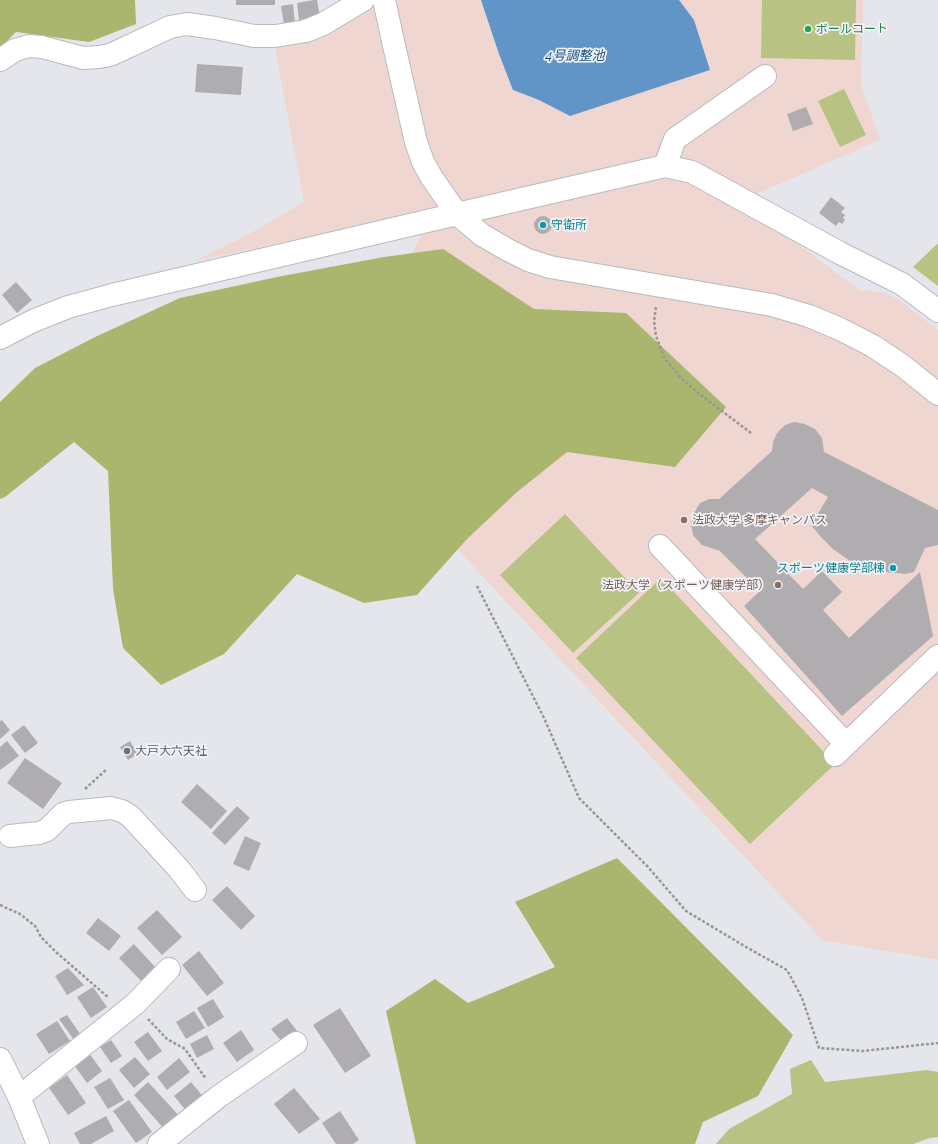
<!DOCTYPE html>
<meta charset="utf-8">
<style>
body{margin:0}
canvas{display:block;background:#e4e6eb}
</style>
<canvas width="938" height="1144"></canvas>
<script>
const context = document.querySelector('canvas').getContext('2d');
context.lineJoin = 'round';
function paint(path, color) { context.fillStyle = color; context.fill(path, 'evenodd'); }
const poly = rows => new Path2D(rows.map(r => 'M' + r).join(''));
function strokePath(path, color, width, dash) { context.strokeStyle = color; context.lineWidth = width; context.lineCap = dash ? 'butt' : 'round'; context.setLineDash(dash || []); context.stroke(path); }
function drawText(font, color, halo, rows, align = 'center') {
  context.font = font + ' Raleway,"Noto Sans JP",sans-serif'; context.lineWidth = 3.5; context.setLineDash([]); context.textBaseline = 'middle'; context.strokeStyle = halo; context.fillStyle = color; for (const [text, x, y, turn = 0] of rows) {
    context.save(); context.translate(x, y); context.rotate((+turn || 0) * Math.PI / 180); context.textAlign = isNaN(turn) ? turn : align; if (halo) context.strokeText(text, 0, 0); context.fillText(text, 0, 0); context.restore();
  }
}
paint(poly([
 [350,0,863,0,861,84,880,140,754,195,680,156,665,156,638,161,488,199,579,195,664,179,687,182,781,231,859,290,885,293,898,299,938,330,938,960,822,940,389,476,382,313,421,235,415,214,195,261,249,234,304,202,274,43]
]), '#f0d6d0');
paint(poly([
 [762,0,856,0,855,60,761,58],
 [844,89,866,135,840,147,818,101],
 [937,244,938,245,938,286,913,267],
 [565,514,639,593,573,653,500,575],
 [661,578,835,764,750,844,576,658],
 [811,1060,825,1082,927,1070,938,1072,938,1137,930,1138,913,1144,716,1144,729,1129,792,1094,790,1069]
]), '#b8c282');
paint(poly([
 [0,0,135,0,136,24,89,42,16,32,0,48],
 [443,249,534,309,626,313,726,407,675,467,567,452,517,492,467,539,417,595,364,603,297,574,224,654,161,685,123,648,113,589,108,471,74,442,5,497,0,499,0,402,35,368,95,337,180,298,277,277,384,257],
 [617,858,793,1035,758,1096,703,1122,695,1144,416,1144,386,1011,435,979,468,1003,555,967,515,902]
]), '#aab56e');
paint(poly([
 [481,0,679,0,694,20,710,70,570,116,539,100,513,90,499,54]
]), '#6194c7');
paint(poly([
 [236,0,275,0,275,5,236,5],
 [314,0,317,0,320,16,299,20,297,3],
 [293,4,295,23,284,25,281,6],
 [197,64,243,67,241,95,195,92],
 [806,107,813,124,793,131,787,114],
 [831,197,845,208,841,212,845,215,843,218,845,220,842,224,839,222,836,226,819,213],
 '534 225a9 9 0 1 1 18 0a9 9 0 1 1-18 0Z',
 [16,282,32,300,17,313,2,295],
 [794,422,805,424,815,429,822,438,824,452,938,510,938,545,925,548,914,572,906,574,885,572,853,563,833,549,821,537,811,525,828,497,812,488,755,539,803,589,822,571,842,592,823,610,849,638,920,572,933,636,842,716,744,606,760,591,720,551,702,545,693,535,691,524,694,513,700,503,709,499,719,499,772,451,773,442,777,433,785,425],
 [2,720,10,730,0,739,0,721],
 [24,725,38,743,25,753,11,735],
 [7,741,19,756,0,770,0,747],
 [130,741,138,754,128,760,120,747],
 [25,758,62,783,43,809,7,783],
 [197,784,227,811,211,829,181,802],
 [237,806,250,818,225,845,212,833],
 [245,836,261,843,249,871,233,864],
 [227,886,255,916,241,930,212,900],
 [157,910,182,937,162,955,137,928],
 [98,918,121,936,109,951,86,933],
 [134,944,155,967,141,981,119,958],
 [199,951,224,983,207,996,182,965],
 [68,968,84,985,67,995,55,976],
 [93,987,107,1007,91,1018,77,997],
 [213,999,224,1017,208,1027,197,1008],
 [340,1008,371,1056,345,1073,313,1025],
 [194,1011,205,1028,186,1039,176,1022],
 [67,1015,81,1035,74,1040,59,1019],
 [287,1018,298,1032,283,1043,271,1029],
 [57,1021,70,1041,49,1054,36,1034],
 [241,1030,254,1050,237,1062,223,1043],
 [148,1032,162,1051,148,1061,134,1042],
 [207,1035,214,1049,197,1058,190,1044],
 [111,1040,122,1056,111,1063,100,1047],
 [89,1053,102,1071,87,1083,74,1065],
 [135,1057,150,1074,134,1088,119,1070],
 [179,1058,190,1072,167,1090,157,1077],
 [67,1075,86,1103,68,1115,49,1088],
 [110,1078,124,1100,108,1109,94,1087],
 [148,1082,182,1119,167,1132,134,1095],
 [191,1082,206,1100,189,1114,174,1096],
 [294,1088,320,1119,299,1134,274,1104],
 [129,1100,152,1132,136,1143,113,1111],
 [340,1111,359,1140,353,1144,336,1144,322,1123],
 [106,1116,114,1131,91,1144,80,1144,74,1133]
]), '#b0adb1');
const minor = poly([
 [384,0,395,50,416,142,423,162,432,178,457,214,482,235,508,250,528,260,550,267,772,305,809,316,840,329,873,346,903,366,938,394],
 [0,60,15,50,29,46,42,47,83,58,99,57,110,55,121,50,170,27,187,24,215,28,254,36,275,36,306,31,323,24,363,0],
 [665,166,675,139,765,76],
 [0,338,33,321,68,307,112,295,457,214,665,166,692,172,840,253,902,284,938,311],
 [660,546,846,744],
 [835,755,938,656],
 [10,836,39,833,47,830,63,814,69,812,111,808,122,811,130,816,179,869,195,890],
 [19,1097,135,1004,169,969],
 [159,1144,218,1097,296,1043]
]);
const major = poly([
 [0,1059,19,1097,38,1144]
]);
strokePath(minor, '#b8babf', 24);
strokePath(major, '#b8babf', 24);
strokePath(poly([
 [656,307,654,321,656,336,665,359,681,378,697,392,751,433],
 [477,586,544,718,579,798,648,867,686,911,746,947,787,970,802,998,819,1048,863,1051,938,1043],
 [85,789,107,769],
 [0,905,20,914,35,926,41,937,57,953,109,998],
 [148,1019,167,1039,185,1049,206,1079]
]), '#96979b', 2.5, [3, 2]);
strokePath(minor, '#fff', 22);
strokePath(major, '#fff', 22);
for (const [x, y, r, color] of [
 [808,29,4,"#2e9e5b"],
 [543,225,4,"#0f9aa8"],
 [684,520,4,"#8d6e63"],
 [893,568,4,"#0f9aa8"],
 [778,585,4,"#8d6e63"],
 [127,751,4,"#6b7280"]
]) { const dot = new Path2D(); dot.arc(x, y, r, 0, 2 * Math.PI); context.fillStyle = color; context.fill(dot); strokePath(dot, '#f1f3f9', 1.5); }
drawText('12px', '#27864d', '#f1f3f9', [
 ["ボールコート",816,29]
], 'left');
drawText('12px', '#0d838f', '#f1f3f9', [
 ["守衛所",551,225],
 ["スポーツ健康学部棟",885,568,"right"]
], 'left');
drawText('12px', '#785e54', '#f1f3f9', [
 ["法政大学 多摩キャンパス",692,520],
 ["法政大学（スポーツ健康学部）",770,585,"right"]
], 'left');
drawText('12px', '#5b616d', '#f1f3f9', [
 ["大戸大六天社",135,751]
], 'left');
drawText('italic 13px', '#184f80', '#f1f3f9', [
 ["4号調整池",575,56]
]);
</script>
